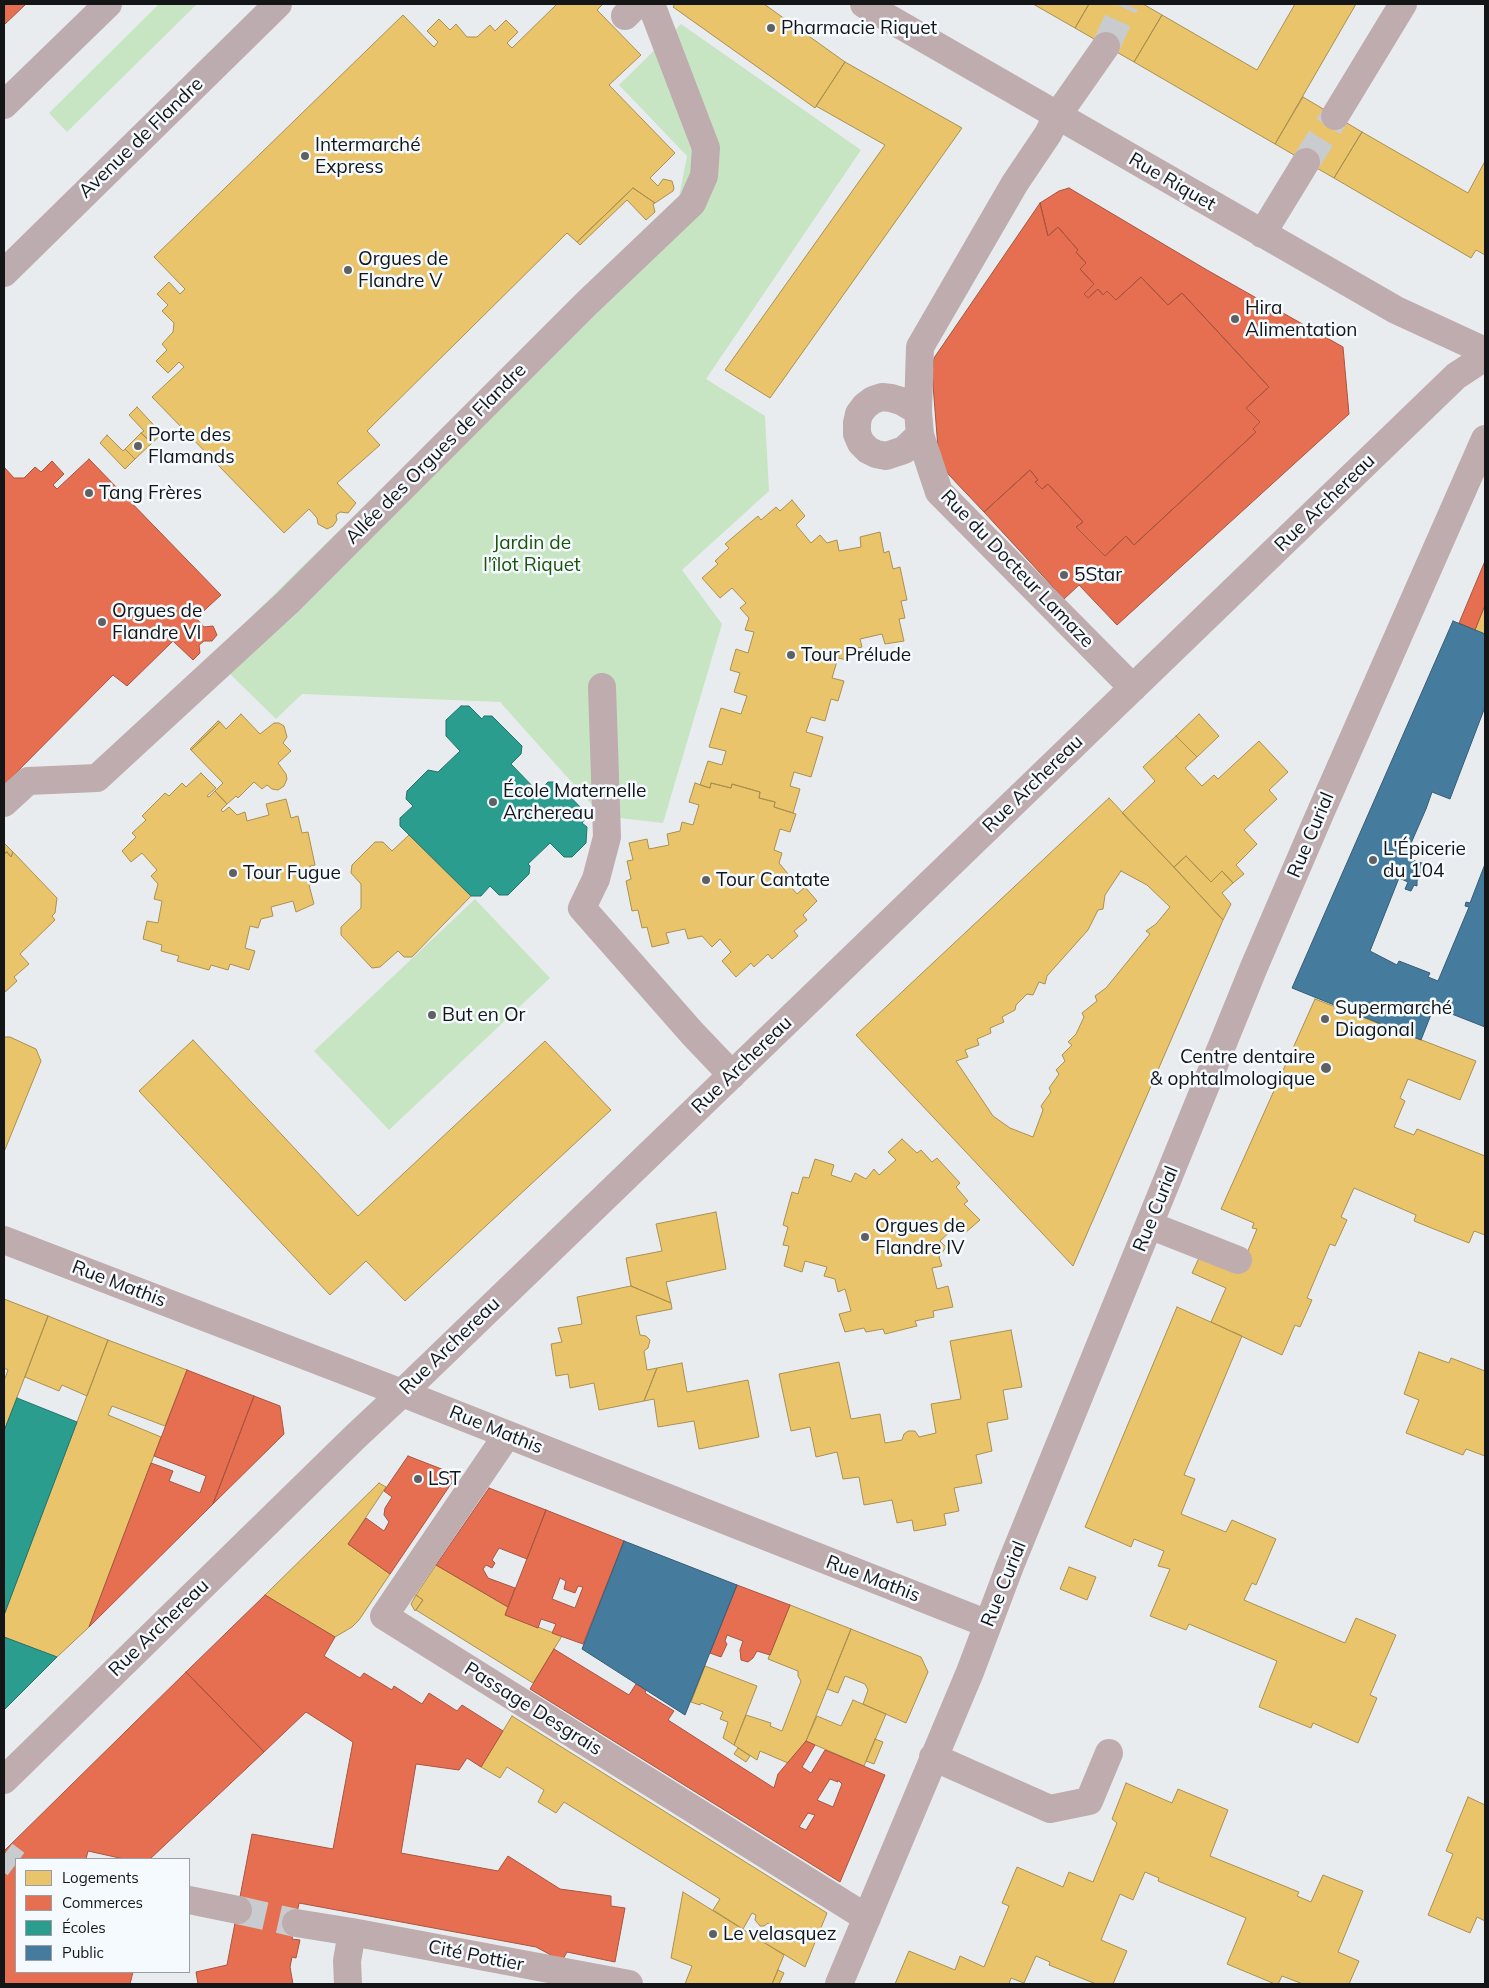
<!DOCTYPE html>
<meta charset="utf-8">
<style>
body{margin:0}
#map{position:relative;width:1489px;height:1988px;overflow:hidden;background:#e9ecef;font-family:Mulish,sans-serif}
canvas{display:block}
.frame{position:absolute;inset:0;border:5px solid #141517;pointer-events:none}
.legend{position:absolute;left:15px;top:1858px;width:175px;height:115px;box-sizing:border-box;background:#f4fafe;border:1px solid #9a9ea2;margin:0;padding:6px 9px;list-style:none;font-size:15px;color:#141517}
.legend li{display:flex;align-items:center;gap:10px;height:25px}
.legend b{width:25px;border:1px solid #9a9ea2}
</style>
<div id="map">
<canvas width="1489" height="1988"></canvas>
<div class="frame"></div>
<ul class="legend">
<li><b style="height:14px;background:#e9c46a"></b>Logements</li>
<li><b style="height:14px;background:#e76f51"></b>Commerces</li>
<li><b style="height:14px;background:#2a9d8f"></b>Écoles</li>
<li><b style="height:14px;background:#457b9d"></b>Public</li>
</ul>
</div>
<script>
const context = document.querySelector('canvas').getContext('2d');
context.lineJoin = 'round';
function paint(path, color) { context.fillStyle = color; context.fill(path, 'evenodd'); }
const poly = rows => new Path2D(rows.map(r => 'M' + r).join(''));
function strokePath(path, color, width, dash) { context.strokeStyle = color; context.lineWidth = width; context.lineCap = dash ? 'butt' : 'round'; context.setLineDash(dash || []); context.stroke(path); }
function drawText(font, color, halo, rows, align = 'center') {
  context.font = font + ' Mulish,sans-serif'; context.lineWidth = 5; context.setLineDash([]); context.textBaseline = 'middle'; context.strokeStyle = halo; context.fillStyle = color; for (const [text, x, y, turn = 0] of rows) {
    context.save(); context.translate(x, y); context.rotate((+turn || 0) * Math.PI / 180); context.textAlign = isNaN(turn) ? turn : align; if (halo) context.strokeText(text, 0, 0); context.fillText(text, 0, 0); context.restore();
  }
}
paint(poly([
 [159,4,197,4,67,132,49,113],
 [681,24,861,150,706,379,765,416,769,491,682,570,722,624,663,823,602,816,500,702,302,694,276,719,228,672,196,671,679,197,687,156,619,85],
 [475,899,550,978,389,1130,314,1051]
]), '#c7e4c3');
const homes = poly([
 [557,4,603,4,597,10,641,55,609,85,675,153,650,178,658,186,663,179,672,181,674,188,673,191,655,203,633,188,577,242,567,233,367,431,380,445,337,483,356,503,348,513,340,512,336,515,337,520,333,526,327,529,318,524,317,518,309,509,284,533,152,397,184,367,179,362,168,373,156,361,167,350,162,344,173,332,174,323,162,311,168,305,157,294,169,282,180,294,185,289,154,257,403,15,434,47,438,42,427,31,439,19,450,30,456,24,467,37,477,37,490,25,495,31,506,20,518,32,507,43,512,48,557,4],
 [675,4,764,4,845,62,815,108,673,7,675,4],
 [1033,4,1089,4,1075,28,1033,4],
 [1089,4,1143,4,1162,15,1134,62,1075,28,1089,4],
 [1295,4,1356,4,1275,144,1134,62,1162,15,1257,70,1295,4],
 [845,62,962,128,770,398,725,370,885,145,816,106,845,62],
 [1303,97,1362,132,1334,178,1275,144,1303,97],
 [1362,132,1468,193,1485,161,1485,255,1476,250,1471,258,1334,178,1362,132],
 [633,188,655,203,653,204,655,212,646,220,627,200,580,245,577,242,633,188],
 [137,407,162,434,152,443,141,433,144,431,129,415,137,407],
 [141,433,152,443,135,459,125,449,141,433],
 [107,435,123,451,125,449,135,459,125,469,100,443,107,435],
 [792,500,805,516,796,525,811,543,820,535,827,543,837,540,839,551,861,547,860,537,880,532,884,553,889,551,893,569,900,567,907,600,901,601,905,618,899,619,904,641,885,644,882,634,860,639,862,647,851,650,847,660,838,658,832,678,844,681,838,701,831,699,825,721,811,717,806,732,823,737,811,777,794,772,790,786,800,789,793,813,774,807,775,802,759,798,760,792,732,784,731,788,711,783,710,788,700,785,708,761,722,765,726,751,709,747,721,708,741,714,747,696,734,692,740,673,730,670,736,649,748,653,754,632,745,630,749,618,740,608,746,603,732,588,720,598,702,578,718,564,715,561,729,548,725,544,758,516,761,520,776,507,780,511,792,500],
 [1485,605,1485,634,1475,630,1485,605],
 [241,714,260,734,274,723,279,723,284,726,287,737,283,743,291,751,278,763,286,774,287,779,284,786,278,790,272,789,267,785,262,789,254,782,238,798,236,796,227,804,215,791,223,783,191,750,220,722,226,729,241,714],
 [1199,714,1219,736,1197,757,1176,736,1199,714],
 [218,721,220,722,191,750,190,749,218,721],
 [1176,736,1197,757,1185,768,1202,786,1214,775,1218,779,1259,741,1288,772,1269,790,1277,799,1244,830,1257,844,1236,865,1244,874,1233,883,1222,871,1211,882,1186,856,1174,867,1122,813,1155,781,1143,767,1176,736],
 [201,773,216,788,207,796,209,797,215,791,227,804,221,810,223,812,229,807,237,815,245,812,247,821,269,815,266,804,286,799,291,818,298,816,302,833,308,832,315,865,310,866,314,884,309,885,314,904,296,912,293,901,271,907,273,916,261,919,258,928,250,926,245,948,255,951,249,970,230,964,228,970,211,965,209,970,177,961,179,956,161,951,162,945,143,939,147,921,158,923,162,901,154,899,158,884,151,876,157,870,142,853,131,862,122,851,136,837,132,833,146,820,142,816,165,793,169,796,182,783,186,787,201,773],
 [695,783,710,788,711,783,731,788,732,784,760,792,759,798,775,802,774,807,796,814,790,832,780,829,774,850,782,853,779,863,789,875,784,879,797,894,805,887,817,901,803,915,807,920,794,931,798,936,772,959,768,954,754,967,751,963,736,977,722,961,731,952,720,939,712,947,702,936,688,939,685,929,666,933,669,943,652,947,647,927,642,928,638,910,632,911,626,881,631,879,627,861,633,860,629,843,647,839,649,849,669,845,667,834,680,831,682,822,693,825,699,805,689,802,695,783],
 [1109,798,1223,920,1073,1266,856,1035,1109,798],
 [1121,871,1147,885,1170,907,1156,924,1146,931,1150,934,1106,988,1095,996,1097,1001,1082,1013,1084,1017,1076,1034,1068,1042,1072,1045,1062,1055,1065,1061,1056,1070,1059,1074,1049,1088,1051,1092,1041,1106,1043,1110,1033,1137,1010,1128,993,1116,956,1061,968,1057,965,1050,979,1045,977,1039,991,1033,990,1028,1004,1022,1002,1017,1015,1010,1016,1005,1027,994,1033,995,1039,982,1045,984,1047,976,1088,930,1098,910,1103,909,1105,895,1121,871],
 [409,835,471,896,412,957,404,957,398,951,380,967,372,968,341,935,341,927,361,908,361,884,351,873,352,865,375,842,383,842,392,851,409,835],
 [4,843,13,852,11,857,7,852,4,854,4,843],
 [7,852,11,857,13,852,57,898,55,913,52,916,55,920,20,954,29,964,14,977,17,981,4,993,4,854,7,852],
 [1186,856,1211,882,1222,871,1233,883,1222,893,1231,904,1223,920,1174,867,1186,856],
 [1315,999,1476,1061,1460,1100,1408,1079,1400,1098,1405,1101,1394,1127,1414,1135,1417,1129,1485,1156,1485,1235,1474,1231,1469,1243,1414,1221,1416,1215,1354,1188,1341,1217,1347,1220,1335,1246,1330,1244,1307,1298,1312,1300,1300,1327,1295,1325,1282,1355,1211,1322,1226,1288,1192,1273,1199,1258,1247,1253,1257,1229,1252,1228,1254,1223,1221,1209,1315,999],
 [4,1037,10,1037,36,1049,41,1061,4,1152,4,1037],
 [193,1040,358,1216,545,1041,611,1110,405,1301,366,1261,330,1295,139,1091,193,1040],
 [902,1139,917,1153,921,1150,932,1162,937,1158,960,1183,956,1187,968,1201,964,1204,980,1220,965,1233,957,1225,940,1241,946,1247,939,1257,942,1266,932,1268,937,1289,948,1286,953,1307,933,1311,934,1317,915,1321,917,1326,885,1334,883,1329,866,1332,864,1328,845,1332,839,1314,851,1311,845,1289,838,1292,835,1279,824,1276,827,1267,805,1261,802,1272,784,1266,789,1246,783,1245,788,1227,783,1225,792,1192,798,1194,803,1177,809,1178,815,1159,834,1165,831,1175,851,1182,855,1173,866,1179,874,1169,879,1175,896,1160,888,1152,902,1139],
 [716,1212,726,1269,666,1282,671,1303,631,1286,626,1258,662,1251,656,1224,716,1212],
 [631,1286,671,1303,672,1309,636,1316,640,1335,646,1336,650,1340,648,1348,644,1351,647,1370,657,1368,644,1401,599,1410,594,1383,570,1388,568,1374,556,1376,551,1344,562,1342,558,1328,582,1324,577,1297,631,1286],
 [4,1299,48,1316,4,1431,4,1381,8,1370,4,1368,4,1299],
 [1177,1307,1242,1336,1184,1475,1195,1479,1181,1514,1226,1532,1232,1520,1276,1539,1256,1585,1252,1583,1244,1600,1345,1643,1356,1618,1396,1635,1370,1695,1377,1698,1358,1743,1313,1723,1311,1728,1259,1707,1277,1661,1189,1624,1186,1630,1150,1616,1170,1569,1158,1566,1164,1551,1134,1539,1131,1547,1085,1527,1177,1307],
 [48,1316,108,1340,87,1396,62,1385,59,1391,25,1377,48,1316],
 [1011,1330,1022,1387,1003,1390,1008,1419,987,1423,992,1451,976,1455,982,1483,954,1488,959,1511,944,1514,946,1525,914,1531,912,1520,897,1523,892,1500,864,1505,859,1477,843,1479,837,1452,816,1457,810,1427,791,1431,779,1374,839,1362,851,1419,880,1414,885,1443,902,1440,904,1434,908,1431,915,1431,919,1437,936,1433,931,1404,961,1399,950,1341,1011,1330],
 [108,1340,187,1370,165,1426,112,1406,108,1415,161,1437,89,1627,57,1657,4,1637,4,1615,108,1340],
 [1419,1352,1449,1363,1451,1358,1485,1371,1485,1456,1466,1449,1463,1455,1406,1433,1419,1400,1404,1394,1419,1352],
 [682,1363,687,1392,748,1380,759,1437,699,1449,694,1421,658,1427,654,1399,644,1401,657,1368,682,1363],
 [379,1483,386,1487,348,1544,390,1574,359,1620,352,1627,335,1637,265,1595,379,1483],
 [436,1565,508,1607,505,1615,562,1636,533,1683,416,1610,423,1600,416,1595,436,1565],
 [1069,1567,1096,1577,1087,1600,1060,1589,1069,1567],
 [416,1595,423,1600,415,1611,411,1604,416,1595],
 [790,1605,851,1629,806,1741,788,1763,760,1751,757,1760,734,1745,746,1715,771,1723,770,1726,782,1731,801,1681,798,1676,798,1671,768,1659,790,1605],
 [851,1629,921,1657,928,1672,906,1723,863,1704,868,1690,865,1684,845,1676,838,1693,827,1689,851,1629],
 [705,1666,757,1686,734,1745,723,1738,728,1722,720,1719,723,1712,701,1703,700,1705,691,1702,705,1666],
 [853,1700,886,1714,864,1766,806,1741,817,1716,841,1726,853,1700],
 [512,1716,827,1913,805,1967,760,1940,771,1925,768,1923,764,1926,760,1926,755,1920,756,1915,752,1913,743,1929,713,1910,720,1899,564,1802,556,1813,538,1802,544,1790,507,1767,500,1778,481,1767,512,1716],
 [875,1739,883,1742,874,1764,866,1761,875,1739],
 [738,1748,750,1756,746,1762,734,1754,738,1748],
 [1126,1783,1172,1803,1178,1789,1228,1810,1210,1856,1299,1892,1297,1896,1311,1902,1323,1875,1363,1891,1338,1952,1359,1961,1349,1984,1303,1984,1282,1976,1278,1984,1275,1984,1227,1964,1246,1918,1158,1881,1159,1878,1145,1872,1133,1900,1120,1894,1101,1940,1127,1951,1113,1984,1096,1984,1049,1965,1050,1962,1036,1956,1024,1983,1011,1978,1009,1984,895,1984,909,1951,955,1970,960,1956,984,1967,1009,1906,1002,1903,1017,1867,1063,1887,1069,1872,1093,1882,1117,1823,1112,1819,1126,1783],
 [1468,1797,1485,1805,1485,1921,1477,1917,1470,1933,1428,1915,1453,1854,1446,1851,1468,1797],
 [683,1892,784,1955,772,1984,685,1984,692,1966,671,1958,683,1892],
 [778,1970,784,1973,779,1984,772,1984,778,1970]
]);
paint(homes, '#e9c46a');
strokePath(homes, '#a99051', 1);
const shops = poly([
 [4,4,26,4,4,25,4,4],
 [1069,188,1207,270,1343,347,1349,414,1117,625,1079,585,1064,599,984,512,1030,470,1038,480,1035,482,1042,489,1048,484,1083,522,1076,527,1105,556,1126,536,1134,545,1256,432,1253,429,1260,422,1246,408,1269,387,1182,293,1168,305,1141,277,1116,300,1107,291,1103,295,1098,289,1088,298,1084,294,1094,284,1080,269,1086,263,1076,252,1078,250,1058,227,1048,236,1040,203,1059,191,1069,188],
 [1040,203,1048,236,1058,227,1078,250,1076,252,1086,263,1080,269,1094,284,1084,294,1088,298,1098,289,1103,295,1107,291,1116,300,1141,277,1168,305,1182,293,1269,387,1246,408,1260,422,1253,429,1256,432,1134,545,1126,536,1105,556,1076,527,1083,522,1048,484,1042,489,1035,482,1038,480,1030,470,984,512,949,475,943,466,938,448,932,372,934,358,1040,203],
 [89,459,221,595,196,618,204,627,213,626,217,635,212,641,204,641,199,645,200,653,193,660,173,641,127,686,113,675,4,785,4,467,14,478,24,478,35,467,41,472,52,461,64,474,53,485,57,489,89,459],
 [1485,561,1485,605,1475,630,1459,623,1485,561],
 [187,1370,254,1396,213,1504,89,1627,151,1463,173,1471,169,1481,200,1493,206,1476,154,1456,187,1370],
 [254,1396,280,1406,284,1434,213,1504,254,1396],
 [408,1456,457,1475,390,1574,348,1544,366,1518,384,1531,389,1522,384,1515,385,1508,392,1497,384,1491,408,1456],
 [489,1488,546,1510,527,1559,499,1548,492,1560,495,1563,492,1568,486,1565,483,1569,488,1578,515,1588,508,1607,436,1565,489,1488],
 [546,1510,624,1541,583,1644,552,1633,556,1624,541,1619,538,1628,505,1615,546,1510],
 [560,1578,566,1581,564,1589,575,1593,578,1586,583,1587,575,1608,552,1599,560,1578],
 [737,1585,790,1605,770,1655,757,1651,753,1658,748,1662,741,1660,740,1650,743,1641,727,1635,725,1641,727,1644,721,1657,710,1653,737,1585],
 [265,1595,335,1637,324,1656,360,1678,364,1673,392,1690,394,1686,422,1704,429,1693,457,1711,462,1705,503,1731,481,1767,467,1758,459,1770,416,1764,401,1853,498,1871,508,1856,560,1889,611,1896,611,1906,625,1908,615,1962,567,1952,562,1961,536,1947,299,1903,292,1939,300,1940,296,1958,292,1957,290,1967,293,1984,198,1984,196,1972,227,1965,252,1834,333,1849,353,1742,306,1712,264,1752,186,1672,265,1595],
 [554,1649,629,1695,636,1684,646,1690,645,1693,674,1711,668,1720,774,1788,778,1774,806,1741,815,1745,802,1767,811,1773,825,1750,885,1775,840,1882,530,1689,554,1649],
 [830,1779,838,1782,838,1780,842,1784,833,1807,817,1800,830,1779],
 [808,1813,815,1815,806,1830,799,1827,808,1813],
 [186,1672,264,1752,150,1859,124,1859,88,1851,86,1859,16,1859,16,1972,133,1972,130,1984,4,1984,4,1851,186,1672]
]);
paint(shops, '#e76f51');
strokePath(shops, '#a85440', 1);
const schools = poly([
 [461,706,469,706,482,719,484,716,492,716,522,746,521,754,511,764,538,792,548,782,556,782,585,812,585,819,582,823,587,827,586,843,572,857,564,857,550,843,528,864,530,866,529,874,508,895,499,895,490,886,481,896,471,896,400,826,400,818,413,806,406,799,407,791,428,770,438,772,460,751,446,736,446,720,461,706],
 [17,1398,77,1422,4,1615,4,1431,17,1398],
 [4,1637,57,1657,4,1710,4,1637]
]);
paint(schools, '#2a9d8f');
strokePath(schools, '#23746b', 1);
const public = poly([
 [1453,621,1485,634,1485,707,1450,799,1432,792,1426,809,1412,841,1409,848,1416,851,1412,860,1425,864,1417,881,1417,886,1414,885,1411,891,1405,889,1408,882,1399,878,1370,951,1397,965,1399,961,1430,973,1428,977,1438,981,1469,907,1465,906,1466,902,1470,903,1485,864,1485,1027,1434,1007,1421,1040,1292,988,1453,621],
 [624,1541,737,1585,685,1715,582,1649,624,1541]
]);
paint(public, '#457b9d');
strokePath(public, '#365c75', 1);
strokePath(poly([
 [1106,46,1125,4],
 [1306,162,1335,116],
 [4,1855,16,1864],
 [238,1910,296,1923]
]), '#c9cccf', 28, [28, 14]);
strokePath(poly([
 [864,4,1396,310,1485,351],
 [625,16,637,4],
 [1106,46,1057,116,1048,134,1015,183,920,347,918,411,920,435,939,492,1133,688],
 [1335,116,1403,4],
 [1262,234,1306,162],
 [918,411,901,401,891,398,882,397,873,400,865,406,859,414,857,423,857,434,861,443,868,450,876,454,886,456,904,450,920,435],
 [602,687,607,837,596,879,582,908,692,1033,732,1075],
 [4,803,28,781,97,778,288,602,586,304,692,203,704,176,706,148,651,4],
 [1149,1225,1238,1260],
 [4,1240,402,1393,988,1624],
 [507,1435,384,1616,867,1918],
 [933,1757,1050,1809,1089,1801,1109,1753],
 [4,1780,355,1437,402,1393,1456,376,1485,357],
 [189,1900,238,1910],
 [296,1923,352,1932,347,1961,348,1984],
 [352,1932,629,1984],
 [839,1984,970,1672,1010,1566,1254,967,1319,816,1485,439]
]), '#bfacae', 28);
strokePath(poly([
 [4,105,108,4],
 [4,273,278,4]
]), '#bdacaf', 28);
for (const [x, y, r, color] of [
 [771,28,5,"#5f6063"],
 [305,156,5,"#5f6063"],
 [348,270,5,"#5f6063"],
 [1235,319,5,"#5f6063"],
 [138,446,5,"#5f6063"],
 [89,493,5,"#5f6063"],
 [1064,575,5,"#5f6063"],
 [102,622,5,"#5f6063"],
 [791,655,5,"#5f6063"],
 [493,802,5,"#5f6063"],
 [1373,860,5,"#5f6063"],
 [233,873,5,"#5f6063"],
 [706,880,5,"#5f6063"],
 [432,1015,5,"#5f6063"],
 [1325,1019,5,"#5f6063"],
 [1326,1068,6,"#5f6063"],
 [865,1237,5,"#5f6063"],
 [418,1479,5,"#5f6063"],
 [713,1934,5,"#5f6063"]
]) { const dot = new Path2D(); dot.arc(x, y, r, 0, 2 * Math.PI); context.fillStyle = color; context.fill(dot); strokePath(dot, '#f4fafe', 2); }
drawText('19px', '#141517', '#f4fafe', [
 ["Pharmacie Riquet",781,28],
 ["Intermarché",315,145],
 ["Express",315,167],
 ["Orgues de",358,259],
 ["Flandre V",358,281],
 ["Hira",1245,308],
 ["Alimentation",1245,330],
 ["Porte des",148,435],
 ["Flamands",148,457],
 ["Tang Frères",99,493],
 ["5Star",1074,575],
 ["Orgues de",112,611],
 ["Flandre VI",112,633],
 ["Tour Prélude",801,655],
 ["École Maternelle",503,791],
 ["Archereau",503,813],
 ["L'Épicerie",1383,849],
 ["du 104",1383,871],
 ["Tour Fugue",243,873],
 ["Tour Cantate",716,880],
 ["Supermarché",1335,1008],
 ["Diagonal",1335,1030],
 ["But en Or",442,1015],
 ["Centre dentaire",1315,1057,"right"],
 ["& ophtalmologique",1315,1079,"right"],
 ["Orgues de",875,1226],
 ["Flandre IV",875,1248],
 ["LST",428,1479],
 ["Le velasquez",723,1934]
], 'left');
drawText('19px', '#141517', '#f4fafe', [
 ["Avenue de Flandre",141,138,-44],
 ["Rue Riquet",1172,182,30],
 ["Allée des Orgues de Flandre",436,454,-45],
 ["Rue Archereau",1325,503,-44],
 ["Rue du Docteur Lamaze",1017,569,46],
 ["Rue Archereau",1033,784,-44],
 ["Rue Curial",1311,835,-67],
 ["Rue Archereau",742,1065,-44],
 ["Rue Curial",1156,1209,-68],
 ["Rue Mathis",119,1284,21],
 ["Rue Archereau",450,1346,-44],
 ["Rue Mathis",496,1430,22],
 ["Rue Mathis",873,1579,21],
 ["Rue Curial",1004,1584,-68],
 ["Rue Archereau",159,1628,-44],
 ["Passage Desgrais",533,1709,32],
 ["Cité Pottier",476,1956,11]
]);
drawText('19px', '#1d520a', '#f4fafe', [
 ["Jardin de",532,543],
 ["l'îlot Riquet",532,565]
]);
</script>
